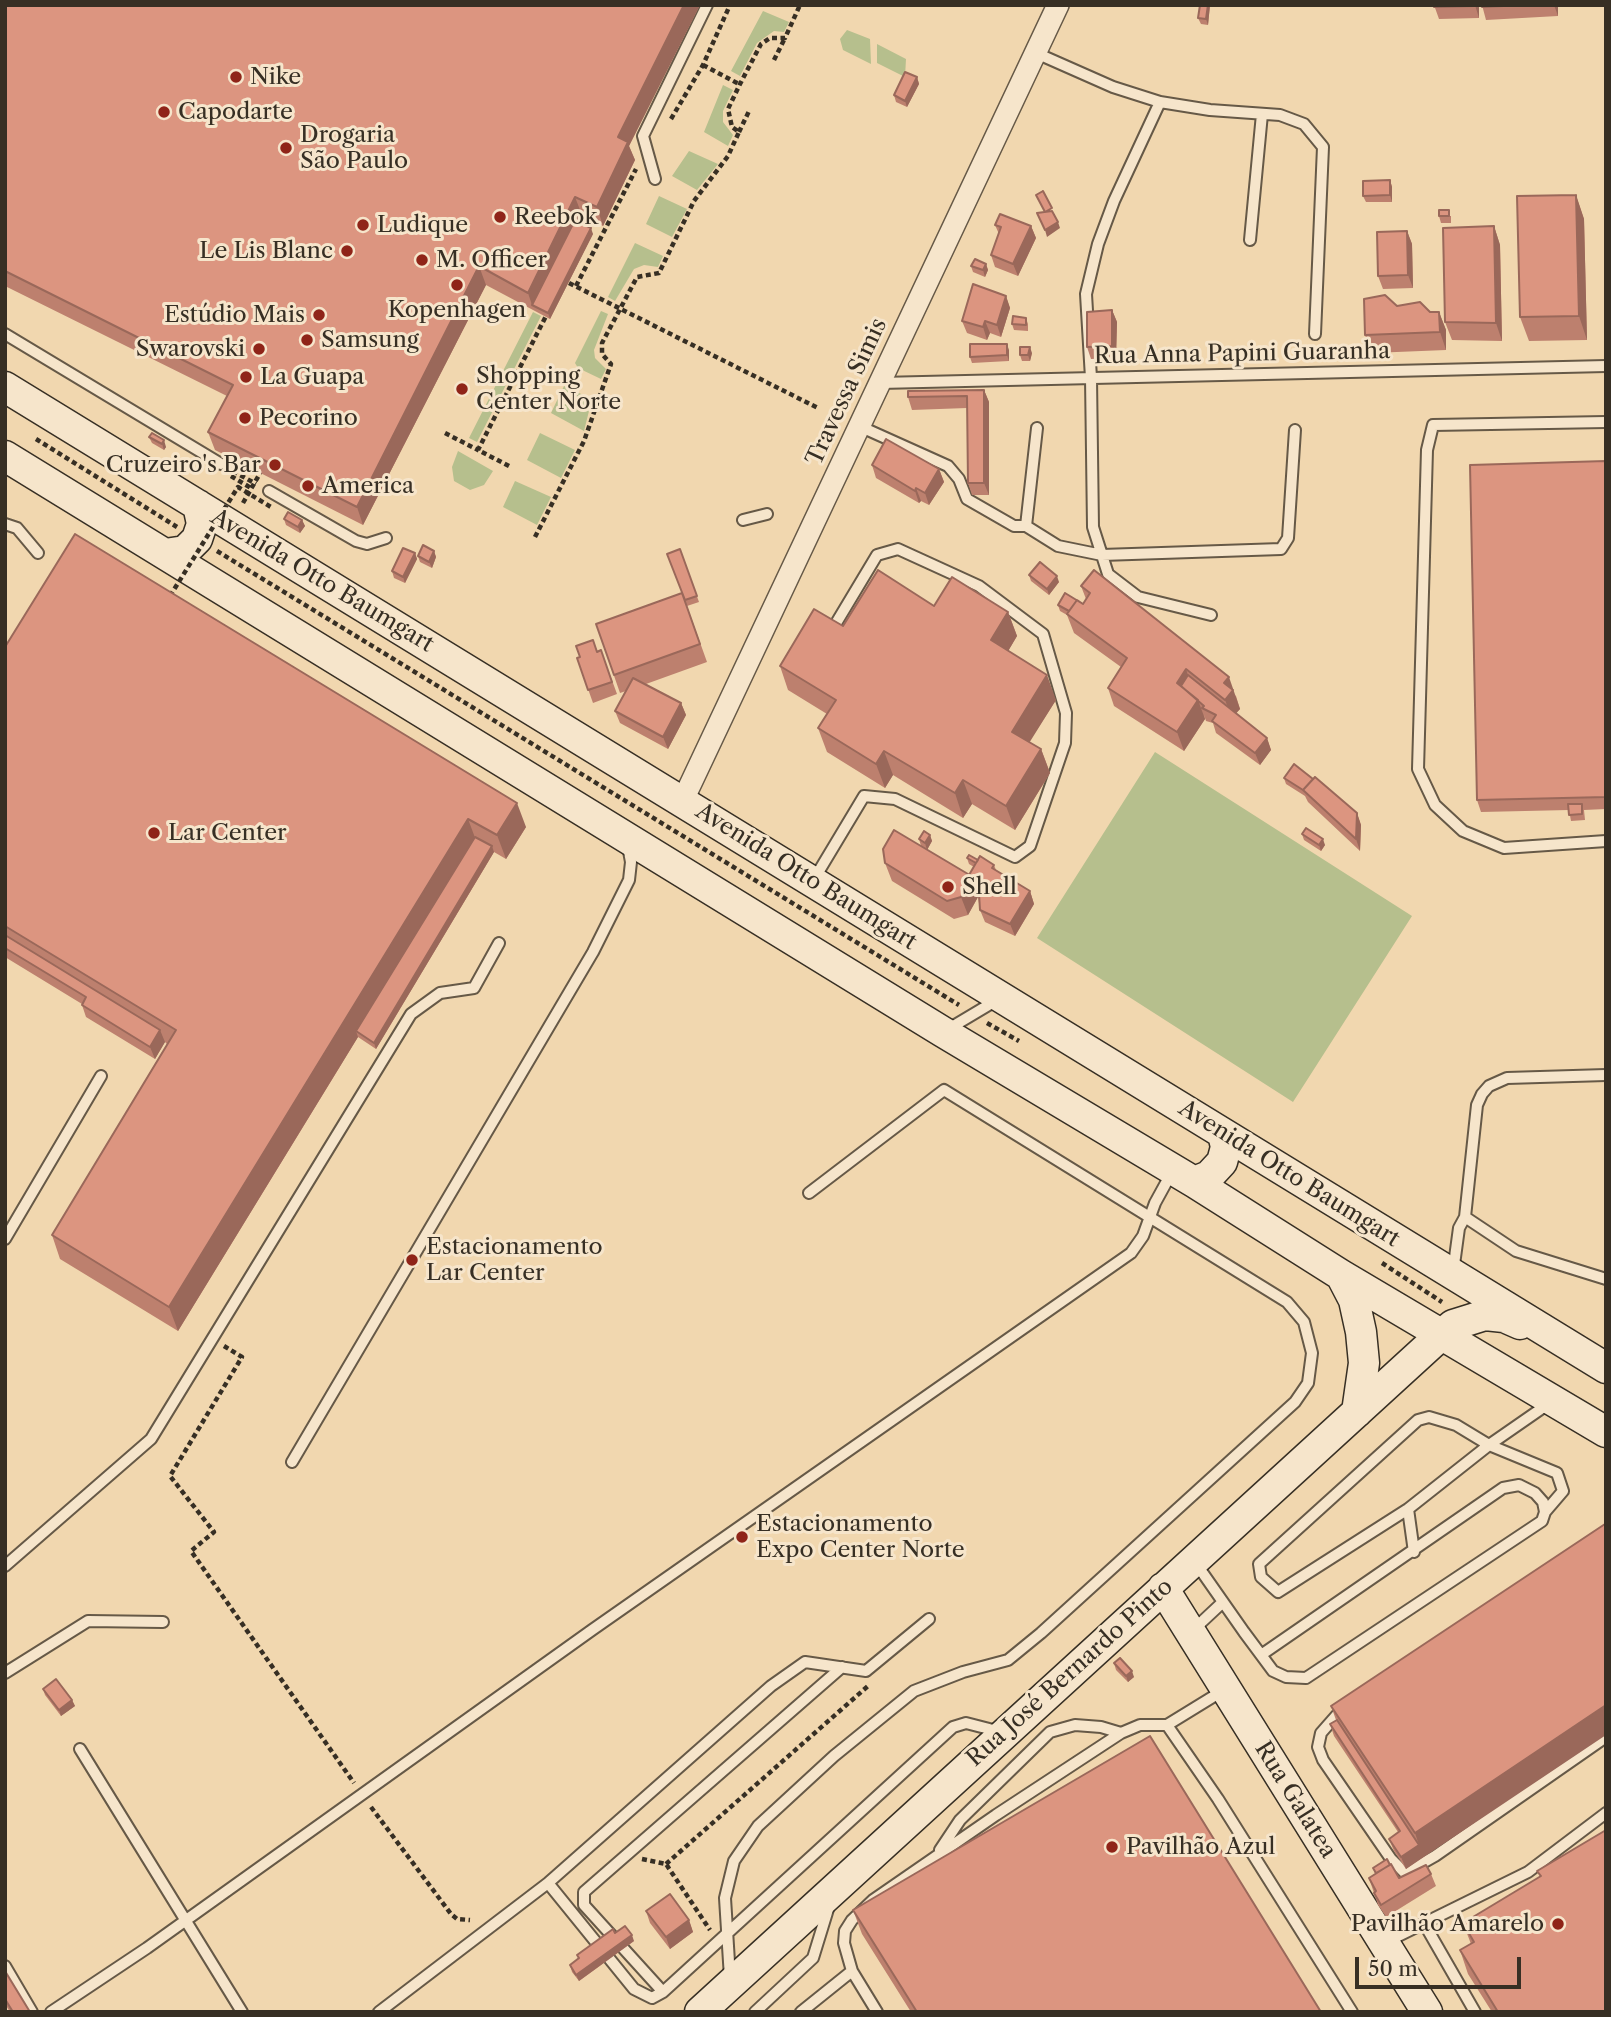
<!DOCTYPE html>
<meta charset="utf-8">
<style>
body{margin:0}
#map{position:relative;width:1611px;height:2017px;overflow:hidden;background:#f1d7af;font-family:"Libre Caslon Text",serif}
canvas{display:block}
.frame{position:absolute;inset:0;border:7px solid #372f24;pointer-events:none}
.scale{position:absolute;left:1355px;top:1957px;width:166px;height:32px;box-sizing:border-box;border:4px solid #372f24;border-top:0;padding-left:9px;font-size:21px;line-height:24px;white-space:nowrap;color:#372f24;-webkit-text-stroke:5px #f6e5cb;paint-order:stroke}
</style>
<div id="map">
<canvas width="1611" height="2017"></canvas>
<div class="frame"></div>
<div class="scale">50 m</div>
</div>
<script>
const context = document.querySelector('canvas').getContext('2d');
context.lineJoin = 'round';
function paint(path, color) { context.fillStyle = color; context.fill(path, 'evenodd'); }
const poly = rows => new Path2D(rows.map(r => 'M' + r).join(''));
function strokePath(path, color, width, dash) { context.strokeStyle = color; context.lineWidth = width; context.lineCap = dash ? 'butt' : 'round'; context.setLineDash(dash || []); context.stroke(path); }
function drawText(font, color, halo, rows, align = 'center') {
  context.font = font + ' "Libre Caslon Text",serif'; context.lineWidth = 6; context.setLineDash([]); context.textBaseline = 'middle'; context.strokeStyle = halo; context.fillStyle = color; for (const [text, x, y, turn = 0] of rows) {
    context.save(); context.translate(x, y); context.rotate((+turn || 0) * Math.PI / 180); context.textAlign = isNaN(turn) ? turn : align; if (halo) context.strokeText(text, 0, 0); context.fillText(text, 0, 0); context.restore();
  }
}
paint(poly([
 [763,11,789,22,784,32,774,31,757,43,740,76,731,71],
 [847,30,870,39,871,64,843,50,840,39],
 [877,44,906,59,905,77,877,63],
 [723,85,733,90,723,111,723,122,733,135,728,146,704,132],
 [689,151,718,164,697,190,672,176],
 [659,196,687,209,672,237,646,224],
 [635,243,663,256,658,267,644,265,634,269,615,301,608,297],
 [601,311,608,314,594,350,595,358,606,369,601,379,578,368,575,363],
 [533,312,541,316,477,442,469,438],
 [564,386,592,399,584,431,551,413],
 [540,433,575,450,561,478,527,460],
 [458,451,493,471,484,485,470,490,454,481,452,467],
 [515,481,551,497,537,525,503,507],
 [1155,752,1412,916,1293,1102,1037,938]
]), '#b6bf8d');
const lane = poly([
 [1036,53,1113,87,1160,102,1210,110,1280,115,1304,124,1323,147,1315,334],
 [1160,102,1114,201,1098,244,1086,294,1091,378,1093,527,1108,574,1138,597,1211,615],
 [655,179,643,136,707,5],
 [1250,240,1262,114],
 [5,334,221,464],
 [880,383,1606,366],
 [1606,422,1433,425,1427,450,1418,769,1435,805,1463,831,1504,848,1606,841],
 [859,426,948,466,959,479,967,499,1014,526,1026,526,1037,428],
 [269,491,356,541,367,544,386,538],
 [743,520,767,514],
 [5,524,17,528,38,553],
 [1026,526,1058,546,1102,555,1281,549,1288,538,1295,430],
 [813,881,864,796,895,799,1015,857,1030,846,1065,743,1066,713,1043,634,979,586,898,549,877,555,835,625],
 [945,1031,997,1000],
 [1465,1217,1516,1251,1606,1279],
 [5,1239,101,1076],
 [1453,1272,1459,1228,1465,1217,1477,1105,1482,1094,1489,1086,1507,1078,1606,1075],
 [292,1462,593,952,629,880,631,862,628,846],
 [1408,1509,1414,1552],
 [1545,1512,1563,1491,1557,1473,1489,1445,1456,1425,1429,1417,1418,1420,1259,1564,1261,1577,1278,1592,1408,1509,1489,1445,1551,1402],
 [1195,1562,1244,1632,1273,1671,1286,1677,1306,1678,1542,1521,1545,1512,1543,1502,1535,1493,1519,1485,1503,1488,1261,1655],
 [5,1566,151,1439,411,1014,440,993,474,988,499,943],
 [1192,1631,1223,1602],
 [5,1673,88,1621,163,1622],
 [1343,1708,1321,1733,1318,1747,1323,1760,1391,1859,1405,1873,1435,1856,1606,1737],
 [1167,1725,1224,1690],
 [80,1749,242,2012],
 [940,1850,960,1820,1050,1732,1075,1725,1101,1727,1121,1733],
 [548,1883,634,1989,652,1998,663,1992,953,1727,966,1723,1001,1732],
 [1425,1925,1475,2012],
 [1386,1942,1528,1872,1606,1813],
 [5,1966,32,2012],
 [730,1978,725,1898,734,1861,758,1826,834,1756,914,1691,963,1672,1008,1660,1041,1633,1295,1402,1308,1383,1312,1353,1304,1322,1287,1302,944,1090,809,1193],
 [663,1992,584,1905,584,1892,842,1667],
 [51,2012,147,1948,592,1630,1131,1253,1143,1236,1155,1203,1172,1172],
 [379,2012,548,1883,771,1686,805,1662,866,1671,929,1619],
 [755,2012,813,1958,829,1906],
 [801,2012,852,1971],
 [877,2012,852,1971,844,1943,845,1931,852,1920,873,1900,996,1815,1121,1733,1140,1725,1167,1725,1218,1799,1352,2012]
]);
const street = poly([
 [683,800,1058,5]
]);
const secondary = poly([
 [5,387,1606,1368],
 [5,456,943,1032,1194,1182,1341,1275,1606,1432],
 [165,554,185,551,197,539,202,524,198,505],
 [1194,1182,1209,1176,1222,1162,1226,1147,1223,1134],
 [1341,1275,1354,1300,1361,1332,1364,1363,1357,1412],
 [1163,1588,1427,2012],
 [700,2012,1441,1335,1453,1325,1485,1315,1504,1317,1520,1324]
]);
strokePath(lane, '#665947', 14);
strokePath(street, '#665947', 24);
strokePath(secondary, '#372f24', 33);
strokePath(poly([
 [774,60,785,38],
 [703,65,739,84],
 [671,119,703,65,730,5],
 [739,132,750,109],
 [569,283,818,408],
 [576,286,636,169],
 [445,433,478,450],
 [36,439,177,527],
 [509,466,478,450,546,316],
 [233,471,256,484],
 [231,476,251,488],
 [243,503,263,468],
 [535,537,584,441,611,364,602,354,602,343,637,277,659,273,694,201,728,156,739,132,732,127,728,109,740,84,761,44,770,38,785,38,800,5],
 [217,551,959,1005],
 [987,1023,1019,1041],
 [1382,1263,1442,1302],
 [224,1346,242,1357,170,1476,214,1532,191,1551,354,1783],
 [371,1807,451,1914,457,1919,470,1920],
 [642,1859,666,1864,710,1930],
 [666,1864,868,1686]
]), '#372f24', 4.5, [5, 3.5]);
strokePath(lane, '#f6e5cb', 10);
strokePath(street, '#f6e5cb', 21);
strokePath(secondary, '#f6e5cb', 30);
strokePath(poly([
 [170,596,238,487,271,507]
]), '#372f24', 4.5, [5, 3.5]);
paint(poly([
 [5,5,700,5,629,146,635,160,603,226,582,215,579,222,593,234,550,319,486,285,363,525,215,450,208,432,227,396,5,286],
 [1210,5,1208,25,1201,24,1198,18],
 [1434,5,1479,5,1479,18,1439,19],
 [1482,5,1558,5,1558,16,1486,20],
 [917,77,919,84,907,107,896,102,894,95],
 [1390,180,1392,187,1392,202,1366,202,1363,196],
 [1576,195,1584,219,1587,340,1529,341,1520,317],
 [1439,216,1451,216,1451,223,1441,223],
 [995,225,1031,226,1036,238,1018,276,995,267,991,255,999,234],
 [1494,226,1500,245,1502,341,1452,340,1445,322],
 [1407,231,1412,244,1413,288,1383,289,1378,276],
 [986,264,988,270,985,277,973,272,971,266],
 [1006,296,1010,308,1001,337,990,333,987,340,967,333,962,321],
 [1397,306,1430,312,1439,312,1446,330,1446,350,1372,353,1365,335],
 [1112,310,1117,322,1116,358,1091,359,1087,347],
 [1026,318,1028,324,1028,331,1014,330,1012,324],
 [1009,350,1009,361,972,363,970,357],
 [1032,353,1030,361,1022,361,1020,355],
 [984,390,989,402,989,495,972,495,968,483,967,408,912,410,908,397],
 [149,437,166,447,164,450,152,443],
 [1606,461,1606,809,1584,810,1585,820,1571,821,1569,810,1481,812,1477,800],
 [872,465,939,469,944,482,929,505,921,501,919,503,876,478],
 [284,519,302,520,305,526,300,533,286,525],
 [680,549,699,602,687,606,707,662,646,684,681,703,686,715,668,749,620,723,615,711,626,691,620,693,596,624,681,594],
 [434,551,436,557,432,568,420,562,418,556],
 [415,553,417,559,405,583,394,578,392,571],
 [1029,575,1059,582,1049,595,1031,581],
 [1081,586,1236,696,1240,709,1236,713,1267,738,1271,750,1260,765,1216,733,1213,723,1206,721,1204,715,1205,719,1184,751,1114,706,1108,688,1121,667,1074,633,1067,615,1060,611,1058,605,1083,604,1086,599],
 [934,606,1008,612,1017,636,1008,651,1056,700,1029,742,1041,749,1050,773,1015,830,972,804,963,818,893,775,885,788,827,752,818,728,827,714,788,690,780,666,843,626],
 [5,647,526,827,506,859,494,852,376,1049,358,1037,178,1331,60,1259,52,1235,167,1044,165,1042,155,1059,86,1017,82,1005,82,1004,5,957],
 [601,650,617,694,593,703,577,658],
 [1284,778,1357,813,1361,825,1360,851,1308,802,1305,796,1286,784],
 [1302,834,1325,845,1321,851,1304,840],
 [930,835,932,841,927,850,921,846,919,839],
 [967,858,978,860,994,865,996,870,1030,891,1034,904,1015,936,985,922,980,910,978,897,968,915,954,919,892,881,885,863,969,875,974,867,969,864],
 [1605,1524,1423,1857,1406,1869,1394,1851,1389,1839,1398,1832,1334,1736,1330,1724,1336,1720,1331,1706],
 [1114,1663,1134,1677,1128,1682,1116,1670],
 [43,1689,72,1700,75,1706,61,1716,45,1695],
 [1606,1830,1606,2012,1492,2012,1468,1974,1460,1950,1471,1944,1463,1923,1540,1877,1537,1871],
 [1373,1868,1399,1878,1431,1874,1436,1886,1386,1917,1378,1905,1369,1878,1375,1874],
 [853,1910,1321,2012,911,2012,862,1934],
 [646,1911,689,1920,693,1932,670,1949,650,1923],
 [615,1933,634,1941,579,1981,572,1972,570,1965,578,1959,577,1955],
 [5,1971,30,2012,10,2012,5,2004]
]), '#bd806e');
paint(poly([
 [684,5,700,5,629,146,635,160,603,226,597,207,618,137],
 [1208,5,1210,5,1208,25,1206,19],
 [1475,5,1479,5,1479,18],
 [1554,5,1558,5,1558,16],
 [917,77,919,84,907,107,905,101],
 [1390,180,1392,187,1392,202,1390,195],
 [1576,195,1584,219,1587,340,1579,316],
 [575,197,582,215,537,307,532,305,528,293],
 [1058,222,1060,228,1047,237,1045,230],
 [1031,226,1036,238,1018,276,1013,264],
 [1494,226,1500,245,1502,341,1496,323],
 [591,228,593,234,550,319,548,313],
 [1407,231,1412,244,1413,288,1408,275],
 [986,264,988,270,985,277,983,270],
 [479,266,486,285,363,525,357,507],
 [1006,296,1010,308,1001,337,997,325],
 [1112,310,1117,322,1116,358,1112,346],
 [1439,312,1446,330,1446,350,1440,332],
 [985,321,990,333,987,340,983,327],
 [1007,344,1009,350,1009,361,1007,355],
 [1030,347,1032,353,1030,361,1028,355],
 [984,390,989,402,989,495,984,483],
 [164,440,166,447,164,450,162,444],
 [939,469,944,482,929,505,925,493],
 [916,488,921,501,919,503,915,491],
 [302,520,305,526,300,533,298,527],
 [434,551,436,557,432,568,429,562],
 [415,553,417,559,405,583,403,577],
 [1057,576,1059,582,1049,595,1047,589],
 [1008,612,1017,636,1000,665,991,640],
 [1186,669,1192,687,1187,695,1177,683],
 [1047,675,1056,700,1021,756,1012,732],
 [1229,677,1240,709,1232,718,1225,700,1224,683],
 [1198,700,1205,719,1184,751,1177,732],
 [681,703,686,715,668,749,663,737],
 [1267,738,1271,750,1260,765,1255,753],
 [1041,749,1050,773,1015,830,1006,806],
 [884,751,893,775,885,788,876,764],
 [963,780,972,804,963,818,955,793],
 [517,803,526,827,506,859,497,835],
 [1357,813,1361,825,1360,851,1356,839],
 [468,819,477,843,356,1031,358,1037,178,1331,169,1307],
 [930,835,932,841,927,850,925,843],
 [1323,839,1325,845,1321,851,1319,845],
 [492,846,494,852,376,1049,374,1043],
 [973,877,978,892,976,891,978,897,968,915,961,897],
 [1030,891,1034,904,1015,936,1010,924],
 [160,1030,165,1042,155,1059,150,1047],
 [1132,1671,1134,1677,1128,1682,1126,1676],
 [72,1700,75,1706,61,1716,59,1710],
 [1606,1705,1606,1735,1406,1869,1401,1857,1419,1845,1415,1833],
 [689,1920,693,1932,670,1949,666,1937],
 [632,1935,634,1941,579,1981,576,1975]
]), '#9a685a');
const building = poly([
 [5,5,684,5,618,137,628,142,597,207,575,197,528,293,479,266,357,507,208,432,233,385,5,271,5,5],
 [1200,5,1208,5,1206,19,1198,18,1200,5],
 [1434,5,1475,5,1475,6,1434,7,1434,5],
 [1482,5,1525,5,1482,7,1482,5],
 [905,72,917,77,905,101,894,95,905,72],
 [1390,180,1390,195,1363,196,1363,181,1390,180],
 [1043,191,1052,208,1045,212,1036,195,1043,191],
 [1576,195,1579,316,1520,317,1517,196,1576,195],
 [1439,210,1449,210,1449,216,1439,216,1439,210],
 [1052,211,1058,222,1045,230,1037,213,1052,211],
 [1000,214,1031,226,1013,264,991,255,1001,227,995,225,1000,214],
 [575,220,591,228,548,313,532,305,575,220],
 [1494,226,1496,323,1445,322,1443,228,1494,226],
 [1407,231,1408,275,1378,276,1377,232,1407,231],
 [975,259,986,264,983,270,971,266,975,259],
 [973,284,1006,296,997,325,985,321,983,327,962,321,973,284],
 [1385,295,1397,306,1420,302,1430,312,1439,312,1440,332,1365,335,1364,299,1385,295],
 [1112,310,1112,346,1087,347,1087,312,1112,310],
 [1013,316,1026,318,1026,325,1012,324,1013,316],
 [970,344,1007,344,1007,355,970,357,970,344],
 [1020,347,1030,347,1028,355,1020,355,1020,347],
 [984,390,984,483,968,483,967,396,908,397,908,391,984,390],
 [152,433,164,440,162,444,149,437,152,433],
 [886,439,939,469,925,493,916,488,915,491,872,465,886,439],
 [1606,461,1606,797,1477,800,1470,465,1606,461],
 [288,512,302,520,298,527,284,519,288,512],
 [75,534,517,803,497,835,468,819,169,1307,52,1235,176,1030,5,926,5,647,75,534],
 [423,545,434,551,429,562,418,556,423,545],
 [403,548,415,553,403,577,392,571,403,548],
 [680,549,697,596,685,600,667,554,680,549],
 [1040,562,1057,576,1047,589,1029,575,1040,562],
 [878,570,934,606,952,577,1008,612,991,640,1047,675,1012,732,1041,749,1006,806,963,780,955,793,884,751,876,764,818,728,836,700,780,666,814,609,843,626,878,570],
 [1094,570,1229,677,1224,683,1233,690,1225,700,1186,669,1177,683,1198,700,1177,732,1108,688,1127,658,1067,614,1077,600,1083,604,1090,593,1081,586,1094,570],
 [682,593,700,644,614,675,596,624,682,593],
 [1065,593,1083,604,1077,600,1069,611,1058,605,1065,593],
 [593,640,597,652,601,650,612,682,588,690,577,658,580,657,576,646,593,640],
 [1188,675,1267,738,1255,753,1212,721,1216,715,1202,708,1204,706,1181,686,1188,675],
 [633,678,681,703,663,737,615,711,633,678],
 [1294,764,1313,779,1303,790,1284,778,1294,764],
 [1315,777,1357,813,1356,839,1303,790,1315,777],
 [1568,804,1582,804,1582,814,1569,815,1568,804],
 [1306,828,1323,839,1319,845,1302,834,1306,828],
 [894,830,973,877,961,897,947,901,885,863,883,849,894,830],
 [924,831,930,835,925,843,919,839,924,831],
 [475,837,492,846,374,1043,356,1031,475,837],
 [969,855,978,860,976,863,967,858,969,855],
 [980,856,994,865,992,868,1030,891,1010,924,980,910,979,893,976,891,981,883,969,875,980,856],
 [5,935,160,1030,150,1047,82,1005,86,997,5,948,5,935],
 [1605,1524,1606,1705,1415,1833,1331,1706,1605,1524],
 [1120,1658,1132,1671,1126,1676,1114,1663,1120,1658],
 [56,1679,72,1700,59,1710,43,1689,56,1679],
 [1337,1720,1419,1845,1401,1857,1389,1839,1400,1831,1330,1724,1337,1720],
 [1150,1736,1321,2012,917,2012,853,1910,1150,1736],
 [1606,1830,1606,2012,1498,2012,1460,1950,1474,1942,1463,1923,1541,1876,1537,1871,1606,1830],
 [1387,1859,1390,1865,1376,1873,1373,1868,1387,1859],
 [1391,1864,1399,1878,1426,1865,1431,1874,1381,1905,1374,1893,1376,1891,1369,1878,1391,1864],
 [670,1894,689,1920,666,1937,646,1911,670,1894],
 [625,1926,632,1935,576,1975,570,1965,579,1958,577,1955,613,1929,615,1933,625,1926],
 [5,1971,30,2012,13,2012,5,1999,5,1971]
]);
paint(building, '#dc9580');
strokePath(building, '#9a685a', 2);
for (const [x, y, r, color] of [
 [236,77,7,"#8f2418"],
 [164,112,7,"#8f2418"],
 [286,148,7,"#8f2418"],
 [500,217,7,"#8f2418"],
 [363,225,7,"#8f2418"],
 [347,251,7,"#8f2418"],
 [422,260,7,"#8f2418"],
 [457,285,7,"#8f2418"],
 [319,315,7,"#8f2418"],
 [307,340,7,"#8f2418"],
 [259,349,7,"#8f2418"],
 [246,377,7,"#8f2418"],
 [462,389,7,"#8f2418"],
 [245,418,7,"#8f2418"],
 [275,465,7,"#8f2418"],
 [308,486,7,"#8f2418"],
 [154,833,7,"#8f2418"],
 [948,887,7,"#8f2418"],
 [412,1260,7,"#8f2418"],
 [742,1537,7,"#8f2418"],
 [1112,1847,7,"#8f2418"],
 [1558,1924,7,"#8f2418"]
]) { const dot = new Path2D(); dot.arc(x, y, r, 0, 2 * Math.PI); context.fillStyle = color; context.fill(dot); strokePath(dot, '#f6e5cb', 2.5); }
drawText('23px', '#372f24', '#f6e5cb', [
 ["Nike",250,77],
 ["Capodarte",178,112],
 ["Drogaria",300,135],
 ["São Paulo",300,161],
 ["Reebok",514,217],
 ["Ludique",377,225],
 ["Le Lis Blanc",333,251,"right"],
 ["M. Officer",436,260],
 ["Kopenhagen",457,310,"center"],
 ["Estúdio Mais",305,315,"right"],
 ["Samsung",321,340],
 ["Swarovski",245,349,"right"],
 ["Shopping",476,376],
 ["Center Norte",476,402],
 ["La Guapa",260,377],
 ["Pecorino",259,418],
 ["Cruzeiro's Bar",261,465,"right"],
 ["America",322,486],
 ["Lar Center",168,833],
 ["Shell",962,887],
 ["Estacionamento",426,1247],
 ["Lar Center",426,1273],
 ["Estacionamento",756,1524],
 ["Expo Center Norte",756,1550],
 ["Pavilhão Azul",1126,1847],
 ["Pavilhão Amarelo",1544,1924,"right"]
], 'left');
drawText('23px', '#372f24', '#f6e5cb', [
 ["Rua Anna Papini Guaranha",1242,354,-1],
 ["Travessa Simis",847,392,-65],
 ["Avenida Otto Baumgart",322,581,31],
 ["Avenida Otto Baumgart",806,877,32],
 ["Avenida Otto Baumgart",1289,1174,32],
 ["Rua José Bernardo Pinto",1070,1673,-42],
 ["Rua Galatea",1295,1800,58]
]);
</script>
